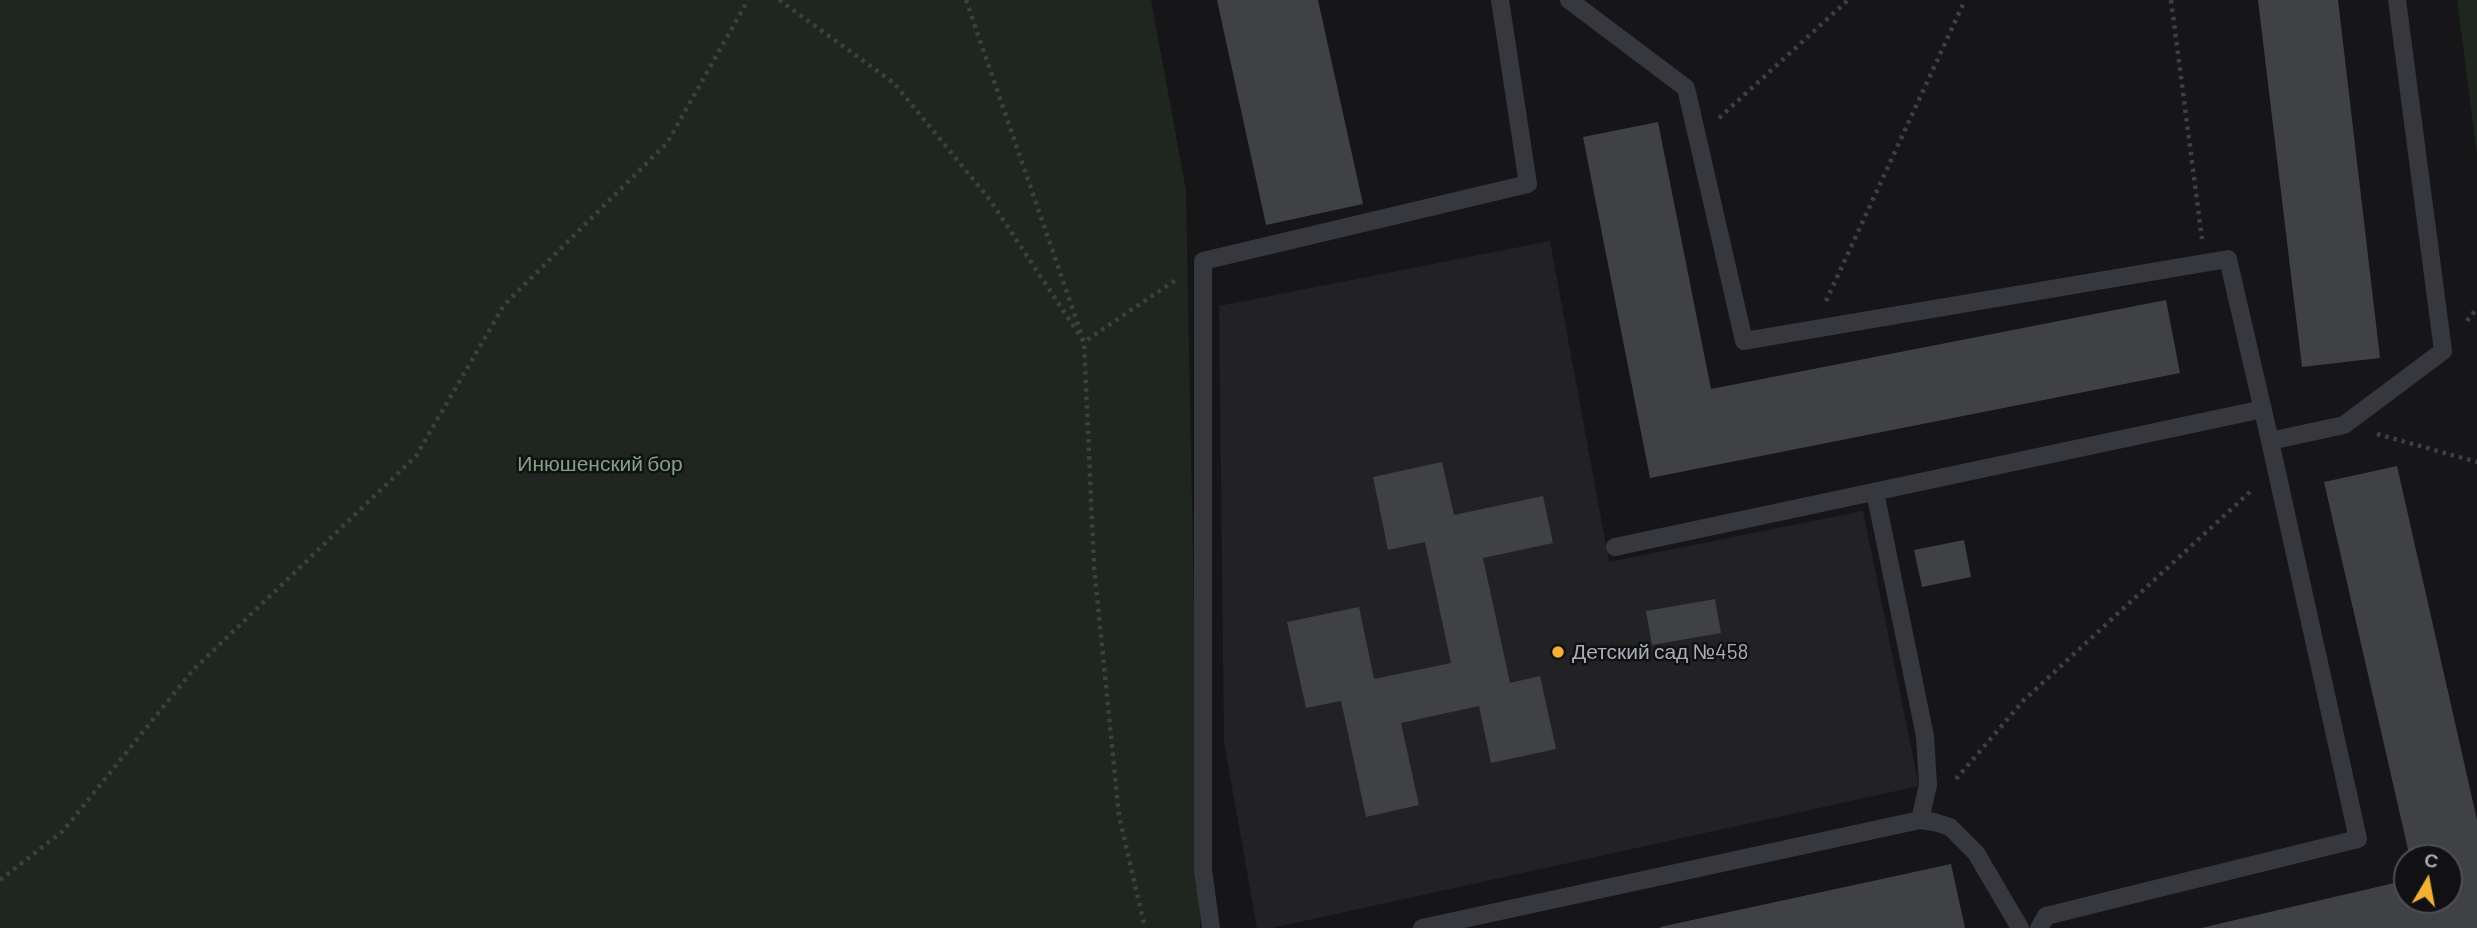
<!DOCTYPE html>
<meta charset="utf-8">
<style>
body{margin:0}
#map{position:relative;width:2477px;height:928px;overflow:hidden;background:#161618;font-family:Barlow,sans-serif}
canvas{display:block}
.north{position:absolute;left:2393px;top:844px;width:70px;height:70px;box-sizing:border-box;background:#111113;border:2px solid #4d4f55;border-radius:50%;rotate:10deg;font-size:19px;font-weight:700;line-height:28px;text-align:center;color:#a8adb8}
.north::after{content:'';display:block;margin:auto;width:24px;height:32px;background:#f2b134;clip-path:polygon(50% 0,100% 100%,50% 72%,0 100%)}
</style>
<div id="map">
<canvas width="2477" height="928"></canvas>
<div class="north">С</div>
</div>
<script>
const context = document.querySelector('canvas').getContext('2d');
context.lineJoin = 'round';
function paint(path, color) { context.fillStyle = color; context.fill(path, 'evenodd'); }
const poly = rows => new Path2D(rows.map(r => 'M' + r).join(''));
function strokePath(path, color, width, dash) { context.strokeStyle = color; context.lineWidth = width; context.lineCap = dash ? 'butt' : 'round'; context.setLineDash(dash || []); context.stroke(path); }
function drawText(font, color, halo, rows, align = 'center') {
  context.font = font + ' Barlow,sans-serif'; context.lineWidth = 5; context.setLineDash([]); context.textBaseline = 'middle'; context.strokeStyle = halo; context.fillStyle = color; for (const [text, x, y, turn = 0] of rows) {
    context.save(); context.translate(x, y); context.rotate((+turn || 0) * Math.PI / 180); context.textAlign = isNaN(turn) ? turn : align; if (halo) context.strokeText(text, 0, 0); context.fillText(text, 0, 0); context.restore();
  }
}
paint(poly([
 [1550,241,1609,562,1863,511,1919,786,1272,928,1257,928,1224,742,1219,306]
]), '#222225');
paint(poly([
 [0,0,1151,0,1186,190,1200,928,0,928],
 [2457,0,2477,0,2477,154]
]), '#1e261f');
paint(poly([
 [1217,0,1318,0,1363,204,1266,225],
 [2258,0,2338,0,2380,358,2302,367],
 [1658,122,1711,389,2166,300,2180,373,1650,478,1583,137],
 [1442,462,1454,515,1543,496,1553,543,1483,558,1510,683,1540,676,1556,749,1491,763,1479,706,1401,723,1419,805,1366,817,1341,701,1306,708,1287,622,1359,607,1374,679,1451,663,1425,542,1388,550,1373,477],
 [2397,466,2477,820,2477,928,2201,928,2407,880,2407,900,2449,900,2449,858,2410,858,2324,482],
 [1964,540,1971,577,1922,587,1914,550],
 [1715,599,1721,633,1652,645,1646,611],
 [1951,864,1965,928,1660,928,1660,927]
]), '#404145');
strokePath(poly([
 [779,0,894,83,990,200,1084,342,1177,279],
 [966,0,1084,342,1094,566,1119,816,1145,928],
 [2171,0,2202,239],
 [1719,118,1848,0],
 [1826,301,1965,0],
 [2467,321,2477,308],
 [2377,434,2477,462],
 [1956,779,2024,700,2252,490],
 [0,880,63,831,193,670,416,456,504,305,667,143,748,0]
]), '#3d3f44', 4.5, [3.5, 5]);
strokePath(poly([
 [1569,0,1686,88,1744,341,2228,259,2270,441,2358,839,2046,916,2039,928],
 [2270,441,2344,425,2443,351,2397,0],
 [1875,492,1925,736,1928,785,1920,820],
 [1615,547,2263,409],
 [1211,928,1203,870,1203,261,1528,184,1500,0],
 [1422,928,1920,820,1934,822,1950,827,1976,853,2020,928]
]), '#37383d', 18);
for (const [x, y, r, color] of [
 [1558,652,7,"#f2b134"]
]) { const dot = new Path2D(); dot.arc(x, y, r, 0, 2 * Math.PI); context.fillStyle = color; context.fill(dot); strokePath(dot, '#111113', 2.5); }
drawText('21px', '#7fa381', '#111113', [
 ["Инюшенский бор",600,464]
]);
drawText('21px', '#a8adb8', '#111113', [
 ["Детский сад №458",1572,652]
], 'left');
</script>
